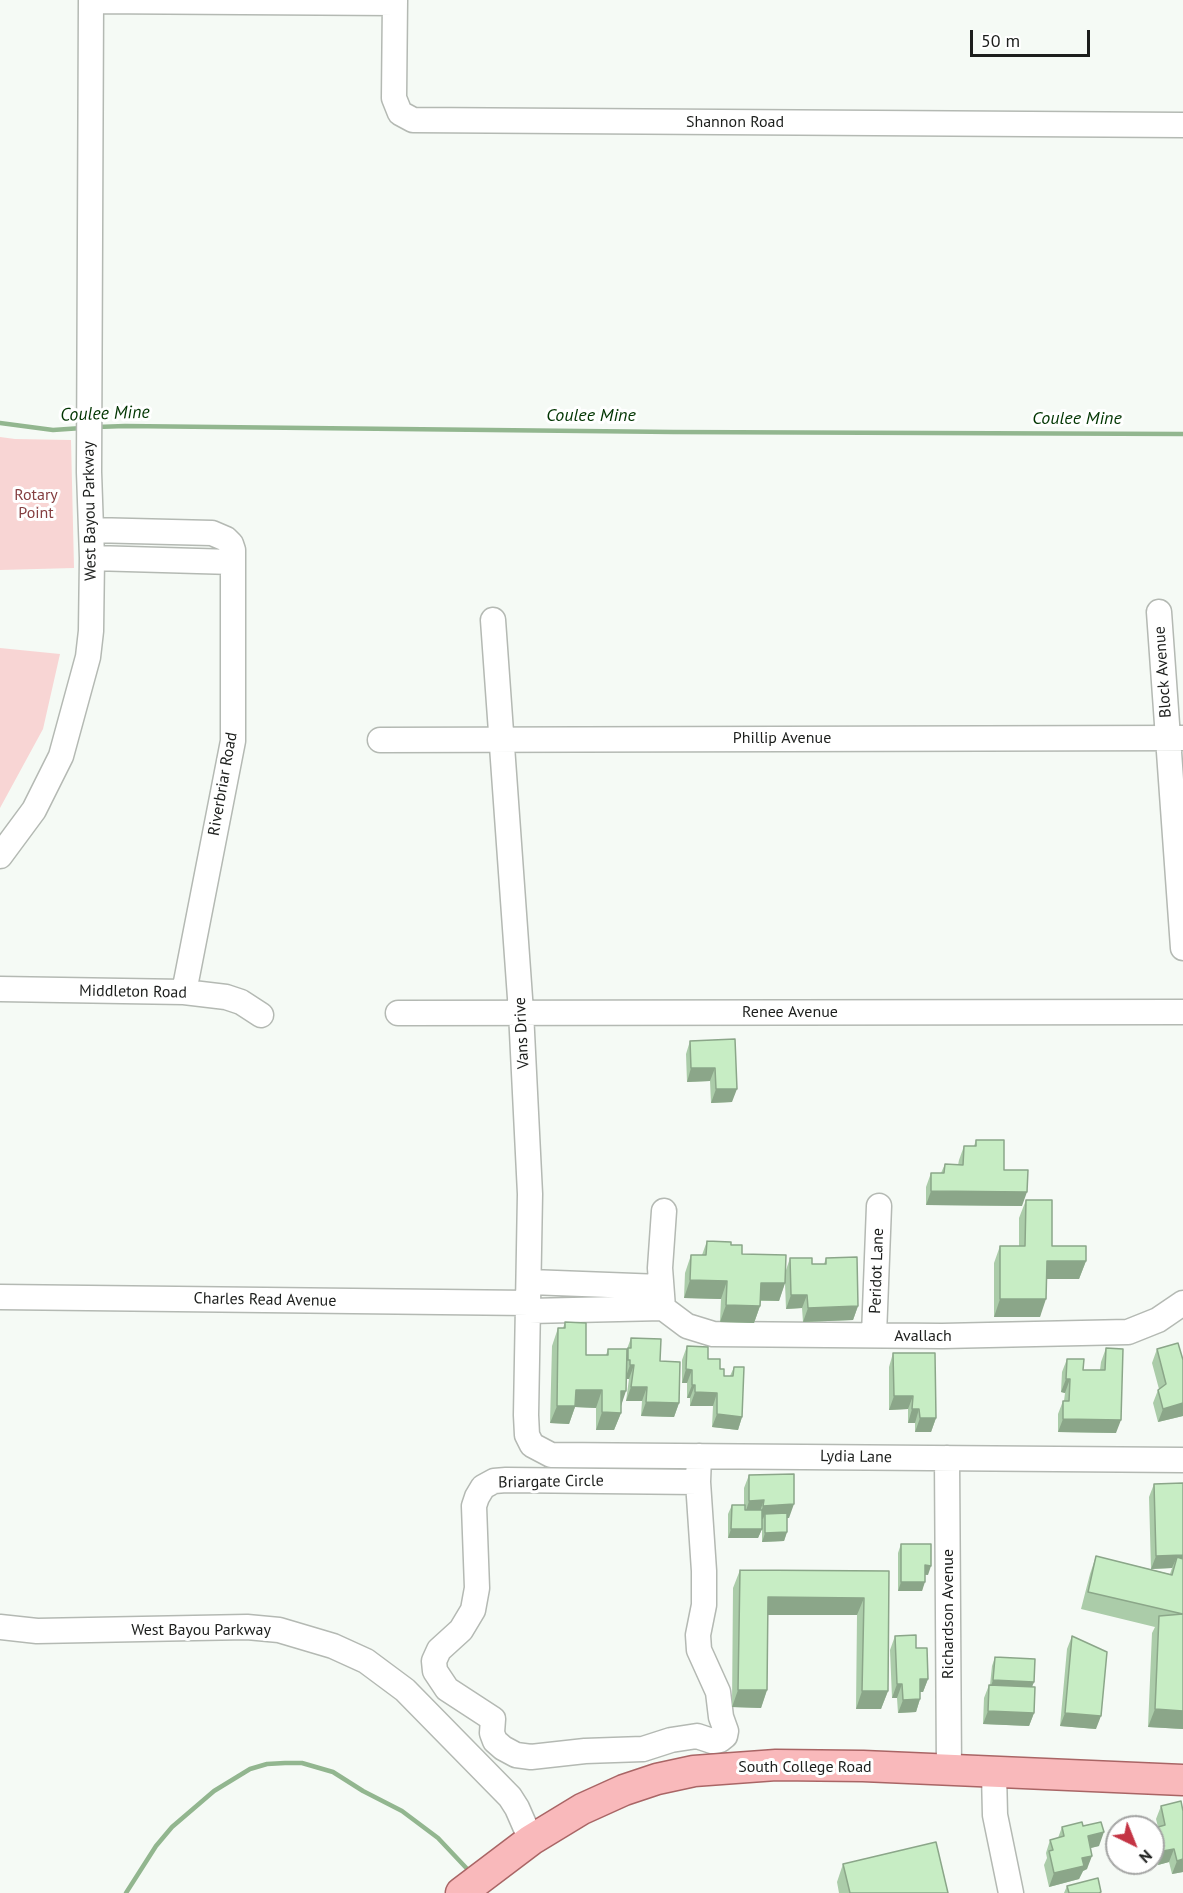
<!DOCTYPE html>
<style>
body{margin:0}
#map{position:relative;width:1183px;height:1893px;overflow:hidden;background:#f5faf5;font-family:"PT Sans",sans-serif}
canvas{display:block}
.north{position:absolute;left:1105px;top:1815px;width:60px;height:60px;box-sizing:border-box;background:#fff;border:2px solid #a4a5a4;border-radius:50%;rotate:137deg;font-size:16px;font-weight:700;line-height:24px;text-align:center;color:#1c1e1c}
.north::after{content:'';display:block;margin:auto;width:21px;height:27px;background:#c43444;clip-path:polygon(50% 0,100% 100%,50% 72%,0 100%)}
.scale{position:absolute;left:970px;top:30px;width:120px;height:27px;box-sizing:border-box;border:3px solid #1c1e1c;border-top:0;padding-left:8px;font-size:18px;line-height:21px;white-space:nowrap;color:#1c1e1c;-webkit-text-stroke:4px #fff;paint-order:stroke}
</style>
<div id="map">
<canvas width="1183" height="1893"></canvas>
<div class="north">N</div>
<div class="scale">50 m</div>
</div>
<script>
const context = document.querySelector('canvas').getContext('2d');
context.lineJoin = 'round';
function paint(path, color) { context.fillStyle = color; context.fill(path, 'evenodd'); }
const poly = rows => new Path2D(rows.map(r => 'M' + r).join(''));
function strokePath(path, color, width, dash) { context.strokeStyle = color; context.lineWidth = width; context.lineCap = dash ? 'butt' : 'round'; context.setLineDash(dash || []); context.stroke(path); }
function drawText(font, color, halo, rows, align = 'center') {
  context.font = font + ' "PT Sans",sans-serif'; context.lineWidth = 6; context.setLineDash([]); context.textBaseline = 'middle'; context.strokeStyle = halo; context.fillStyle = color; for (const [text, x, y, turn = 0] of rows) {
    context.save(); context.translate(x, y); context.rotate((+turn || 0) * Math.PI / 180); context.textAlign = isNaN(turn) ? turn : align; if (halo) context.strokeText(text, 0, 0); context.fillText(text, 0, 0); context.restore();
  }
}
paint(poly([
 [0,437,15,439,71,440,74,568,0,570],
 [0,648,60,654,43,729,0,808]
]), '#f8d5d4');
strokePath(poly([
 [0,423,53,430,82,428],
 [97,427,125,426,673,432,1183,434],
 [126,1893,156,1846,172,1827,214,1791,250,1769,267,1764,285,1763,302,1763,333,1772,363,1791,402,1811,438,1838,471,1873]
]), '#92b68f', 4.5);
const minor = poly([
 [395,0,394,98,400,113,413,120,1183,125],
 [91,1,395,3],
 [91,530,212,533,226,539,231,544,233,550,233,741,184,992],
 [92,558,233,562],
 [1159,612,1183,948],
 [493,620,521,1012,530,1194,526,1415,527,1435,532,1445,551,1455,1183,1460],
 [380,740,1183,738],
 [0,856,34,810,61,756,88,657,91,631,92,558,89,472,91,0],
 [0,989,184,992,226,997,241,1002,261,1015],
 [398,1013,1183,1012],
 [664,1211,660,1268,663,1308,687,1326,713,1334,942,1336,1128,1332,1158,1320,1183,1303],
 [530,1282,661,1287],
 [0,1297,529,1303],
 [529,1311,663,1308],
 [874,1335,879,1206],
 [947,1458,949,1771],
 [698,1482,506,1480,494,1481,483,1487,477,1497,474,1506,477,1588,473,1610,461,1630,439,1650,434,1661,435,1671,447,1689,493,1719,492,1733,495,1741,503,1748,516,1755,531,1757,585,1751,643,1749,671,1740,697,1736,712,1741,720,1740,725,1736,726,1731,721,1717,718,1692,699,1650,698,1635,704,1605,704,1571,698,1482,699,1456],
 [0,1627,37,1631,247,1627,279,1630,333,1646,366,1661,405,1690,510,1797,517,1808,531,1840],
 [994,1773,995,1815,1011,1893]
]);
const major = poly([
 [461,1893,531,1840,582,1809,624,1790,657,1779,694,1771,776,1765,863,1766,1183,1780]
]);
strokePath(minor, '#b4b9b3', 27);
strokePath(major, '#a96565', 33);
strokePath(minor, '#fff', 24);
strokePath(major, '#f9b9bb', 30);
paint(poly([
 [735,1039,732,1102,711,1103,710,1081,687,1082,686,1054,690,1041],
 [976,1140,1004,1170,1022,1206,926,1205,926,1187,931,1173,941,1173,945,1164,958,1165,959,1160,964,1146,974,1146],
 [1026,1200,1052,1246,1086,1261,1079,1279,1046,1279,1040,1317,994,1317,994,1263,1000,1246,1019,1246,1019,1218],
 [707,1241,731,1245,742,1254,786,1270,790,1258,812,1264,824,1264,826,1258,858,1306,853,1320,803,1322,802,1308,786,1309,785,1283,779,1301,761,1301,760,1306,754,1323,720,1322,721,1299,684,1298,685,1273,691,1255,702,1255],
 [565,1322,586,1355,606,1355,608,1349,627,1349,631,1338,660,1361,679,1403,674,1417,641,1416,642,1401,626,1401,629,1379,627,1379,621,1406,621,1413,614,1430,596,1430,596,1408,575,1407,569,1424,550,1423,552,1346,558,1328,563,1328],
 [687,1346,708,1359,720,1369,724,1376,730,1376,734,1367,742,1417,738,1430,712,1427,713,1406,690,1406,690,1398,687,1398,687,1383,682,1383,682,1360],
 [1106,1348,1116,1433,1058,1432,1058,1414,1063,1401,1064,1401,1065,1393,1061,1392,1062,1372,1067,1359,1083,1370,1100,1370,1101,1362],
 [1157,1349,1183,1360,1183,1416,1158,1422,1153,1403,1158,1390,1159,1389,1152,1363],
 [893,1353,936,1418,931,1432,915,1432,915,1423,908,1423,908,1409,889,1410,889,1367],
 [749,1475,789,1518,787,1518,787,1532,784,1541,762,1542,762,1529,758,1538,728,1538,728,1514,732,1505,744,1505,744,1488],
 [1183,1483,1183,1729,1148,1727,1152,1633,1155,1627,1081,1609,1090,1574,1096,1556,1170,1574,1172,1568,1151,1569,1149,1497,1154,1484],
 [901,1544,928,1575,925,1575,922,1591,898,1591,898,1553],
 [740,1570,889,1571,888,1691,881,1709,856,1709,857,1615,768,1615,767,1690,761,1708,732,1707,733,1588],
 [895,1636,916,1648,928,1679,923,1692,920,1692,920,1699,916,1712,898,1713,897,1698,892,1698,890,1650],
 [1072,1636,1096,1729,1060,1726,1067,1649],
 [995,1657,1034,1682,1032,1687,1034,1713,1029,1726,983,1724,984,1698,989,1685,990,1685,992,1666],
 [1161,1806,1183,1811,1183,1872,1172,1874,1169,1862,1158,1865,1153,1841,1158,1827,1156,1819],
 [1083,1826,1099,1846,1090,1848,1087,1869,1083,1871,1079,1879,1049,1887,1044,1865,1047,1858,1046,1853,1050,1840,1058,1838,1062,1827],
 [843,1864,948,1893,839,1893,837,1882],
 [1067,1886,1101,1892,1101,1893,1064,1893]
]), '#abcca9');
paint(poly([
 [691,1068,715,1068,710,1081,687,1082],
 [716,1089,737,1089,732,1102,711,1103],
 [931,1191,1027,1192,1022,1206,926,1205],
 [1047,1261,1086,1261,1079,1279,1040,1279],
 [690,1280,727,1281,721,1299,684,1298],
 [761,1283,785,1283,779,1301,755,1300],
 [791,1295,807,1295,802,1308,786,1309],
 [1000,1299,1046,1299,1040,1317,994,1317],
 [726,1305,760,1306,754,1323,720,1322],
 [858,1306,853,1320,803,1322,808,1308],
 [630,1365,634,1365,629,1379,625,1379],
 [686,1369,692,1370,687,1383,682,1383],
 [1066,1379,1070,1379,1065,1393,1061,1392],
 [692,1385,695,1385,690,1398,687,1398],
 [631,1387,647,1387,642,1401,626,1401],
 [576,1390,602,1390,596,1408,575,1407,569,1424,550,1423,557,1406],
 [621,1391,626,1391,620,1409],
 [695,1392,717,1393,713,1406,690,1406],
 [894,1396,913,1396,908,1409,889,1410],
 [646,1402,679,1403,674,1417,641,1416],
 [1183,1403,1183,1416,1158,1422,1163,1409],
 [912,1409,919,1409,915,1423,908,1423],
 [602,1412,621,1413,614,1430,596,1430],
 [717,1414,742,1417,738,1430,712,1427],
 [920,1418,936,1418,931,1432,915,1432],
 [1063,1419,1121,1420,1116,1433,1058,1432],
 [764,1500,759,1514,745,1514,749,1501],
 [794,1504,789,1518,765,1519,765,1514,763,1519,759,1519,763,1506],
 [731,1529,762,1529,758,1538,728,1538],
 [787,1532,784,1541,762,1542,765,1533],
 [1183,1555,1183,1568,1177,1557,1172,1568,1151,1569,1156,1556],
 [925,1565,931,1566,928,1575,922,1574],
 [901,1582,925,1582,922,1591,898,1591],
 [768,1597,864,1598,857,1615,762,1615],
 [920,1679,928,1679,923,1692,915,1692],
 [993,1680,1034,1682,1030,1691,990,1689],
 [897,1684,902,1684,897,1698,892,1698],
 [738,1690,767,1690,761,1708,732,1707],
 [862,1691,888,1691,881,1709,856,1709],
 [920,1699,916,1712,898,1713,903,1700],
 [1155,1709,1183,1711,1183,1729,1148,1727],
 [988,1711,1034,1713,1029,1726,983,1724],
 [1065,1713,1101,1716,1096,1729,1060,1726],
 [1104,1832,1099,1846,1083,1850,1088,1836],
 [1174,1849,1169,1862,1158,1865,1163,1851],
 [1092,1856,1087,1869,1083,1871,1079,1879,1049,1887,1054,1873,1082,1858],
 [1183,1859,1183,1872,1172,1874,1177,1861]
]), '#8ba689');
const building = poly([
 [735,1039,737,1089,716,1089,715,1068,691,1068,690,1041,735,1039],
 [976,1140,1004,1140,1004,1170,1028,1170,1027,1192,931,1191,931,1173,944,1173,945,1164,963,1165,964,1146,976,1146,976,1140],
 [1026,1200,1052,1200,1052,1246,1086,1246,1086,1261,1047,1261,1046,1299,1000,1299,1000,1246,1025,1246,1026,1200],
 [707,1241,731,1242,731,1245,742,1245,742,1254,786,1255,785,1283,761,1283,760,1306,726,1305,727,1281,690,1280,691,1255,706,1255,707,1241],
 [857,1257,858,1306,808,1308,807,1295,791,1295,790,1258,812,1258,812,1264,826,1264,826,1258,857,1257],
 [565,1322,586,1323,586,1355,608,1355,608,1349,627,1349,626,1391,621,1391,621,1413,602,1412,602,1390,576,1390,575,1406,557,1406,558,1328,565,1328,565,1322],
 [631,1338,661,1339,660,1361,680,1362,679,1403,646,1402,647,1387,631,1387,634,1365,630,1365,630,1360,628,1360,628,1348,631,1348,631,1338],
 [1178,1343,1183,1360,1183,1403,1163,1409,1158,1390,1166,1384,1157,1349,1178,1343],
 [687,1346,708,1347,708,1359,720,1359,720,1369,724,1369,724,1376,733,1376,734,1367,744,1367,742,1417,717,1414,717,1393,695,1392,695,1385,692,1385,692,1370,686,1369,687,1346],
 [1106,1348,1123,1349,1121,1420,1063,1419,1063,1401,1069,1401,1070,1379,1066,1379,1067,1359,1084,1359,1083,1370,1105,1370,1106,1348],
 [893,1353,935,1353,936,1418,920,1418,919,1409,912,1409,913,1396,894,1396,893,1353],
 [794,1474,794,1504,763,1506,764,1500,749,1501,749,1475,794,1474],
 [1183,1483,1183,1555,1156,1556,1154,1484,1183,1483],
 [732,1505,745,1505,745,1510,762,1510,762,1529,731,1529,732,1505],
 [787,1513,787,1532,765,1533,765,1514,787,1513],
 [901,1544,931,1544,931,1566,925,1565,925,1582,901,1582,901,1544],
 [1096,1556,1172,1575,1177,1557,1183,1559,1183,1614,1088,1592,1096,1556],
 [740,1570,889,1571,888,1691,862,1691,864,1598,768,1597,767,1690,738,1690,740,1570],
 [1183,1614,1183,1711,1155,1709,1159,1616,1183,1614],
 [916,1635,916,1648,927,1648,928,1679,920,1679,920,1699,903,1700,902,1684,897,1684,895,1636,916,1635],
 [1072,1636,1107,1652,1101,1716,1065,1713,1072,1636],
 [995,1657,1035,1659,1034,1682,993,1680,995,1657],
 [989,1685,1035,1687,1034,1713,988,1711,989,1685],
 [1181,1801,1183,1811,1183,1859,1177,1861,1174,1849,1163,1851,1158,1827,1165,1825,1161,1806,1181,1801],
 [1082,1822,1083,1826,1101,1822,1104,1832,1088,1836,1092,1856,1082,1858,1084,1866,1054,1873,1049,1851,1053,1850,1050,1840,1064,1836,1062,1827,1082,1822],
 [936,1842,948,1893,850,1893,843,1864,936,1842],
 [1098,1878,1101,1892,1099,1893,1069,1893,1067,1886,1098,1878]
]);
paint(building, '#c7edc4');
strokePath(building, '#8ba689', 1.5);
drawText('16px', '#1c1e1c', '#fff', [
 ["Shannon Road",735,122],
 ["West Bayou Parkway",90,511,-91],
 ["Block Avenue",1163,672,-94],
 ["Phillip Avenue",782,738],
 ["Riverbriar Road",223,784,-80],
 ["Middleton Road",133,992,1],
 ["Renee Avenue",790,1012],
 ["Vans Drive",522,1033,-93],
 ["Peridot Lane",877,1271,-88],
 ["Charles Read Avenue",265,1300,1],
 ["Avallach",923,1336],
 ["Lydia Lane",856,1457,1],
 ["Briargate Circle",551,1482,-1],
 ["Richardson Avenue",948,1614,-90],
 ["West Bayou Parkway",201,1630],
 ["South College Road",805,1767]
]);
drawText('16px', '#843e40', '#fff', [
 ["Rotary",36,495],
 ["Point",36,513]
]);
drawText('italic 18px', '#003501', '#fff', [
 ["Coulee Mine",105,414,-2],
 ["Coulee Mine",591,416],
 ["Coulee Mine",1077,419]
]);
</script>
